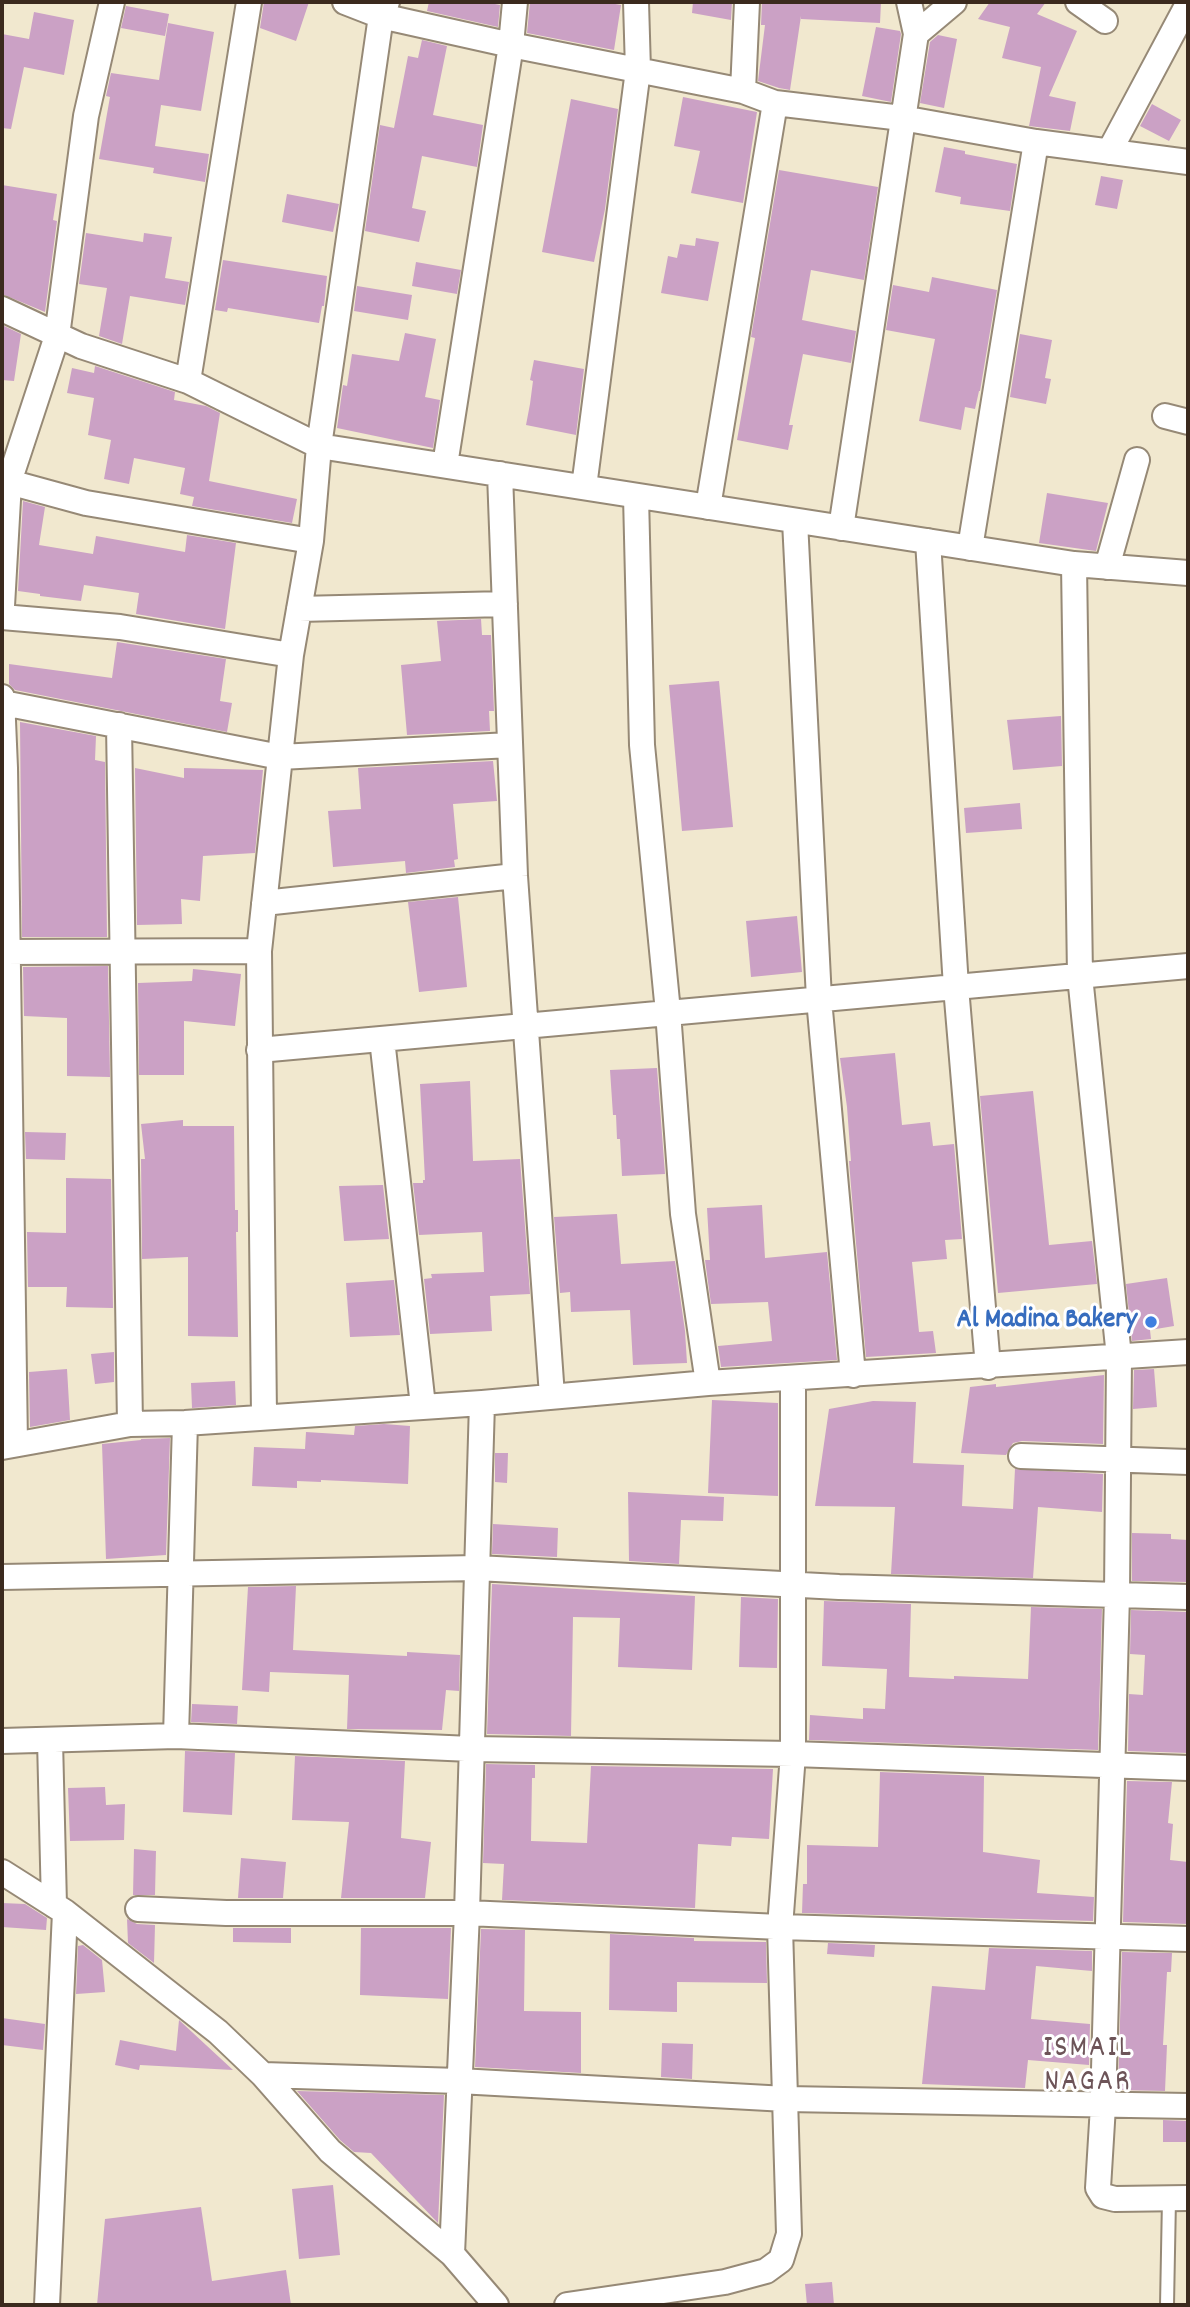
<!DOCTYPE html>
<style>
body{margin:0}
#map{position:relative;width:1190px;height:2307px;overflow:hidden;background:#f1e8cf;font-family:Dekko,sans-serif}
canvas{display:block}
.frame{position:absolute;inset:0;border:4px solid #3b2a1e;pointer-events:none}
</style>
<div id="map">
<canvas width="1190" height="2307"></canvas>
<div class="frame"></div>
</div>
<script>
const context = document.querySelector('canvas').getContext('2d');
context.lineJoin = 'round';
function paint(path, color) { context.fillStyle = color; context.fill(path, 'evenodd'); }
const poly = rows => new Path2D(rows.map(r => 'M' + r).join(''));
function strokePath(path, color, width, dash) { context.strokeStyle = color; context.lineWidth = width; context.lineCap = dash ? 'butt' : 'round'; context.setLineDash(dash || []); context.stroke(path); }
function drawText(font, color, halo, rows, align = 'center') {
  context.font = font + ' Dekko,sans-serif'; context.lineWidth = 6; context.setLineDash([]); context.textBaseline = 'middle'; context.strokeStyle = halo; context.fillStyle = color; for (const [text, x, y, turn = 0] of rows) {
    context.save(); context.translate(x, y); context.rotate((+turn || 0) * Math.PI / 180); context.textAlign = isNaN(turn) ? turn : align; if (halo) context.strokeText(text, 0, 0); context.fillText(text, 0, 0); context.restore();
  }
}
paint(poly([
 [264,2,309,2,296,41,260,28],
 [429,2,485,2,500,5,498,27,427,11],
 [530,2,604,2,621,5,614,50,527,33],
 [693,2,732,2,731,20,692,13],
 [762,2,881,2,880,23,801,19,801,16,790,90,779,88,758,81,765,25,761,25],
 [990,2,1046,2,1037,14,1077,31,1049,96,1076,102,1070,131,1029,126,1041,67,1002,58,1010,27,978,19],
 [126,6,169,14,165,36,121,28],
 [34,12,74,20,64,75,24,67,11,129,2,128,2,34,29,39],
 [168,23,214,32,201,111,161,105,155,146,209,154,205,182,153,173,154,168,99,159,110,97,106,96,111,73,159,80],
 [876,27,900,31,901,34,891,102,862,96],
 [938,35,957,39,944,108,920,103,930,42],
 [422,40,447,46,433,115,483,125,477,167,422,156,412,208,426,211,419,242,365,231,380,125,394,128,408,56,418,58],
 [683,97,757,112,743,203,691,193,700,151,674,146],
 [571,99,618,109,605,209,594,262,542,252],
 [1152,104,1181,120,1169,141,1140,126],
 [944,147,965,151,965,154,1017,164,1010,211,960,204,961,197,935,192],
 [779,170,878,187,864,280,811,270,802,320,856,331,851,363,803,354,789,425,793,425,788,450,737,440,755,338,751,337],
 [1101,176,1123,180,1117,209,1095,205],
 [2,185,57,194,53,220,57,221,45,312,2,294],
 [287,194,339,204,333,232,282,222],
 [86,233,143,242,144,233,172,237,165,278,189,282,185,305,130,296,122,344,99,336,107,288,79,284],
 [696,238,719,242,708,301,661,293,668,256,677,258,680,244,695,246],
 [223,260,327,276,324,306,322,306,319,323,228,308,227,312,215,310],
 [416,262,461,270,457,294,412,286],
 [932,277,997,290,980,391,979,391,975,409,965,407,961,430,919,421,935,339,886,330,893,285,929,292],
 [357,286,412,295,408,320,354,311],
 [2,325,21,334,14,381,2,380],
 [405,333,436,339,425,397,440,400,433,448,337,428,343,385,347,386,352,354,399,361],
 [1020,334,1052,340,1045,378,1051,379,1046,404,1010,397],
 [534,360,584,369,576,435,526,425,530,404,533,381,530,380],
 [95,366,175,392,174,400,206,406,220,413,209,481,297,499,292,523,192,506,194,497,180,494,185,468,134,458,129,484,104,479,111,440,88,435,94,398,67,393,72,368,94,373],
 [1047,493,1108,503,1096,551,1039,543],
 [23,501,45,507,39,545,93,554,96,536,185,552,187,535,236,543,225,629,136,614,139,593,84,585,81,601,40,596,40,594,18,591],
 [481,619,482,635,491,635,494,711,489,711,490,731,407,735,401,665,441,661,437,621],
 [117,642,226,659,220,701,232,703,227,732,15,690,9,684,9,664,112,678],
 [719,681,733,827,682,831,669,685],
 [1061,716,1062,766,1013,770,1007,720],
 [20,722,96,736,95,760,105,762,107,937,22,937],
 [493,761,497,801,453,804,458,859,454,860,455,867,406,873,405,861,333,867,328,811,361,809,358,768],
 [135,768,184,778,184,768,263,770,255,853,203,856,200,901,181,899,182,924,137,925],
 [1020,803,1022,829,966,833,964,808],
 [458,897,467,987,419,992,408,902],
 [797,916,802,972,751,977,746,921],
 [108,966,110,1077,67,1076,67,1018,24,1016,23,967],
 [193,969,241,974,235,1026,184,1021,184,1075,139,1075,138,983,192,981],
 [895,1053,902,1125,930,1122,933,1146,954,1144,962,1239,945,1240,947,1259,912,1262,919,1332,933,1331,936,1353,866,1357,851,1186,849,1161,851,1161,847,1107,840,1058],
 [657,1068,665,1174,622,1176,620,1139,617,1139,616,1115,613,1115,610,1070],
 [470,1081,473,1161,520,1159,530,1294,490,1296,492,1331,430,1334,424,1279,432,1278,431,1274,484,1272,482,1232,419,1235,413,1183,423,1183,423,1180,425,1180,420,1084],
 [1033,1091,1049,1245,1092,1241,1097,1284,998,1293,980,1096],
 [183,1120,183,1126,234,1126,235,1210,238,1210,238,1232,236,1232,238,1337,188,1336,188,1257,142,1259,141,1159,145,1159,141,1124],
 [25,1132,66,1133,65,1160,26,1159],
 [66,1178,111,1179,113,1308,66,1307,67,1287,28,1287,27,1232,66,1233],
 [383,1185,389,1239,344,1241,339,1186],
 [762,1205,765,1258,827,1252,837,1360,721,1367,718,1346,772,1341,768,1302,711,1304,705,1260,710,1260,707,1208],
 [617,1214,621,1264,675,1261,685,1331,687,1363,633,1365,630,1310,571,1312,570,1292,560,1293,554,1217],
 [1167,1278,1174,1326,1150,1330,1151,1339,1132,1341,1126,1284],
 [394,1280,400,1335,350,1337,346,1283],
 [114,1352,114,1382,95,1384,91,1354],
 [67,1369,70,1420,30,1427,29,1372],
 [1154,1369,1157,1407,1133,1409,1134,1370],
 [1104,1375,1103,1444,1022,1441,1013,1443,1006,1455,961,1453,970,1387,996,1384,996,1387],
 [235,1381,236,1405,192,1408,191,1383],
 [712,1400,778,1403,778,1496,708,1493],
 [873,1401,916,1402,913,1463,964,1465,962,1506,1013,1509,1015,1469,1103,1474,1102,1512,1038,1507,1033,1578,891,1574,895,1507,815,1506,829,1409],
 [384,1424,410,1426,408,1484,321,1480,321,1482,297,1481,297,1488,252,1486,254,1447,305,1449,306,1432,354,1435,355,1426],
 [170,1438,166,1555,106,1559,102,1444,141,1440,141,1439],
 [495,1453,508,1453,507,1483,495,1482],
 [628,1492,724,1497,723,1521,681,1520,679,1564,629,1561],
 [493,1524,558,1528,557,1557,492,1554],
 [1132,1533,1171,1534,1171,1539,1188,1540,1188,1582,1132,1581],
 [492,1584,695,1596,692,1670,618,1667,620,1618,573,1617,571,1736,487,1734],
 [296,1586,293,1650,407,1656,407,1652,460,1655,459,1691,446,1690,442,1730,347,1729,349,1675,270,1672,269,1692,242,1690,248,1587],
 [741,1597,778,1599,777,1668,739,1667],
 [824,1601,911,1604,909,1677,954,1679,954,1676,1028,1679,1031,1607,1102,1609,1098,1750,809,1740,810,1715,863,1719,863,1708,885,1709,887,1669,822,1666],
 [1131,1610,1188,1612,1188,1753,1128,1751,1129,1694,1143,1695,1145,1655,1130,1654],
 [192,1704,238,1706,237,1724,191,1722],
 [185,1751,235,1753,232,1815,183,1812],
 [295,1756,405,1761,401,1838,431,1842,425,1898,341,1898,349,1822,292,1820],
 [486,1764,535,1765,535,1778,532,1778,531,1841,587,1843,591,1766,773,1769,769,1839,732,1837,731,1846,698,1844,695,1908,502,1900,504,1864,483,1863],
 [880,1772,984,1776,983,1852,1040,1860,1037,1893,1094,1897,1093,1921,802,1913,803,1884,807,1884,807,1845,878,1847],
 [1127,1781,1172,1782,1168,1823,1173,1824,1170,1860,1188,1862,1188,1924,1123,1922],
 [105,1787,106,1805,125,1804,124,1840,70,1841,68,1788],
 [134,1849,156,1851,155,1895,133,1895],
 [241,1858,286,1862,283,1898,238,1898],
 [2,1903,25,1904,47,1918,46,1930,2,1927],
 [127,1919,137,1924,155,1925,154,1963,128,1943],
 [233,1928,291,1928,291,1943,233,1942],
 [361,1928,451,1928,448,1999,360,1995],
 [481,1929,525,1930,524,2011,581,2012,581,2073,475,2067],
 [610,1934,694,1938,694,1941,766,1942,767,1983,677,1982,677,2012,609,2010],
 [828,1943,875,1945,874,1957,827,1954],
 [83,1945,102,1960,105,1992,76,1994,78,1946],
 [989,1948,1092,1951,1092,1971,1036,1966,1031,2019,1090,2024,1089,2065,1028,2060,1025,2088,922,2084,932,1986,985,1990],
 [1122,1952,1172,1953,1171,1972,1167,1972,1163,2045,1167,2045,1165,2091,1118,2090],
 [2,2018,45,2024,43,2050,2,2045],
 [179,2020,233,2070,140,2065,139,2070,115,2065,120,2040,176,2051],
 [662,2043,693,2044,692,2079,661,2077],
 [297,2091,444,2095,438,2223,371,2153,354,2152,340,2140],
 [1163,2120,1188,2121,1188,2142,1163,2142],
 [333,2185,340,2255,299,2259,292,2189],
 [201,2207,212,2281,286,2270,291,2305,97,2305,105,2219],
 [832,2282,834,2305,807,2305,805,2284]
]), '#cba1c5');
const service = poly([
 [1167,2305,1169,2199]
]);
const minor = poly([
 [345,2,381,16,511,45,743,91,775,103,902,118,1036,142,1188,162],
 [909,2,916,34],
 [1078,2,1105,21],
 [743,91,747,2],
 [1109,152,1188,4],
 [2,309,81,346,188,381,319,446,1074,564,1188,573],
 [188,381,249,2],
 [1165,416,1188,422],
 [445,465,511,45,515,2],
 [500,474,515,876,552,1396],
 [2,480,86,503,311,541],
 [584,487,638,70,636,2],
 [636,496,642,745,668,1012,683,1214,708,1383],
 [708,507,775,103],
 [795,521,819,999,853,1375],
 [841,528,916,34,954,2],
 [928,541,956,987,988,1367],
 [970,548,1036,142],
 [1074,564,1080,976,1119,1357,1117,1595,1103,2106,1098,2188,1103,2196,1115,2199,1188,2198],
 [1107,567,1137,460],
 [2,606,9,482,57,336,86,116,112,2],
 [299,609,505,604],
 [2,617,120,627,291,655],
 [2,697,5,768,15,1444],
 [3,703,280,757,510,745],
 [119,725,130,1424],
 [264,903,515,876],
 [2,952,259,951],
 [382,1039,423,1406],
 [259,1050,1188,966],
 [264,1416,259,951,291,655,311,541,319,446,381,16,387,2],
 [2,1447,130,1424,185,1423,482,1403,708,1383,1188,1352],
 [1021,1456,1188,1462],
 [2,1577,477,1568,839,1587,1188,1597],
 [176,1736,185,1423],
 [50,1740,54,1905],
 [2,1741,176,1736,471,1749,793,1754,1188,1768],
 [2,1872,65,1912,218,2032,263,2075,330,2151,452,2254,496,2305],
 [138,1909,226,1913,467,1913,780,1927,1188,1939],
 [263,2075,459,2081,786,2099,1188,2106],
 [452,2254,467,1913,482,1403],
 [47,2305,65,1912],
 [567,2305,725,2282,766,2271,781,2260,789,2234,780,1927,793,1754,793,1379]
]);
strokePath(service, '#968976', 16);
strokePath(minor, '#968976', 28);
strokePath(service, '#fff', 12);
strokePath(minor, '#fff', 24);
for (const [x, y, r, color] of [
 [1151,1322,7,"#3f7fe0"]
]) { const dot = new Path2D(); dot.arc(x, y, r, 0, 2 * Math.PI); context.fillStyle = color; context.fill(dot); strokePath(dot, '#fff', 2.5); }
drawText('bold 28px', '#366cbe', '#fff', [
 ["Al Madina Bakery",1137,1322]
], 'right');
context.letterSpacing = '2px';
drawText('30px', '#6d5458', '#fff', [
 ["ISMAIL",1088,2051],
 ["NAGAR",1088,2085]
]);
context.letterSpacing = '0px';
</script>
